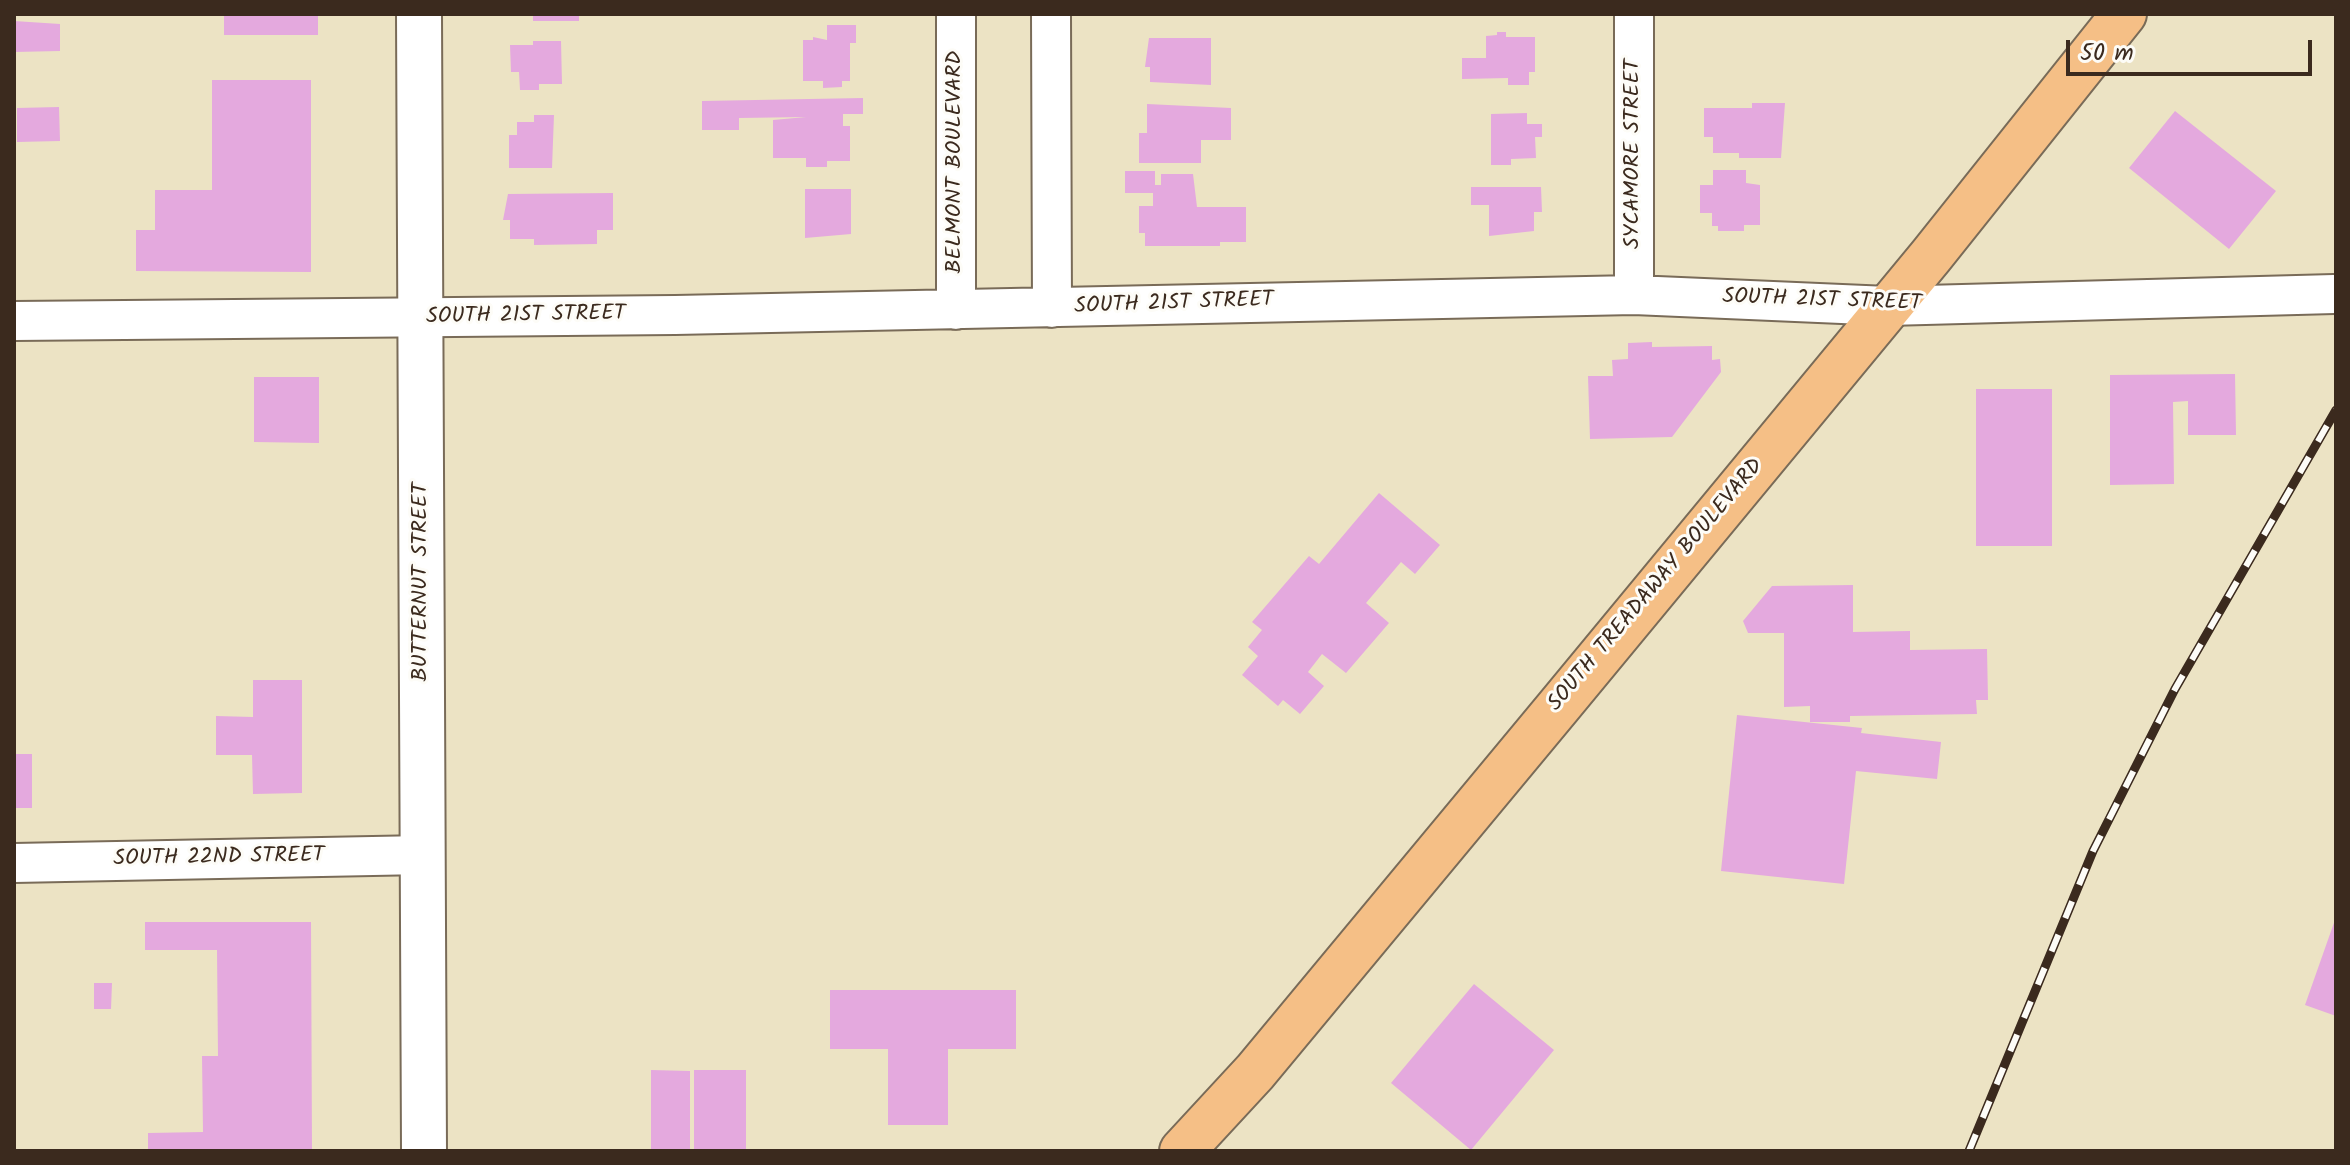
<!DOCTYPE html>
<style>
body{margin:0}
#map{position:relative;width:2350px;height:1165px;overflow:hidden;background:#ece3c4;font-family:Kalam,sans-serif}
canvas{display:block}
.frame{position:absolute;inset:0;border:16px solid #3b2a1e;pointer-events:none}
.scale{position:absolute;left:2066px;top:40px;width:246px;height:36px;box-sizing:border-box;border:4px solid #3b2a1e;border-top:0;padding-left:10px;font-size:24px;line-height:28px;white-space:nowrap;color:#3b2a1e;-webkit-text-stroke:6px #fdfcf7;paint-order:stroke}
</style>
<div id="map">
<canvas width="2350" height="1165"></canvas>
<div class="frame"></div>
<div class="scale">50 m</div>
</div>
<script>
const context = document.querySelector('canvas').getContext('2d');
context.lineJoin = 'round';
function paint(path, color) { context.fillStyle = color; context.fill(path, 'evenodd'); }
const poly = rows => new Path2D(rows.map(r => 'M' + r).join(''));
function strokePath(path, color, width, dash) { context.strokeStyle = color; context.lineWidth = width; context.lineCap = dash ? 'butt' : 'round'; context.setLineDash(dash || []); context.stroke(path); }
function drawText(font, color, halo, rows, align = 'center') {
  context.font = font + ' Kalam,sans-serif'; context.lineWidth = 6; context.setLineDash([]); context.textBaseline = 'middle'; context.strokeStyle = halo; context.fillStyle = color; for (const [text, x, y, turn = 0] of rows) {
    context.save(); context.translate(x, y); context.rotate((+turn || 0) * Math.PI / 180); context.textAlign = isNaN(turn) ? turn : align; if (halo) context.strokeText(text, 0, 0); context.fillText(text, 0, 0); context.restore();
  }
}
paint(poly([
 [224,14,318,14,318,35,224,35],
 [533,14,579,14,579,21,533,21],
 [14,21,60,24,60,51,14,52],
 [827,25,856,25,856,43,850,43,850,81,842,81,842,87,823,88,823,81,803,81,803,40,813,40,813,37,827,40],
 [1497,32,1506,32,1506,37,1535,37,1535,72,1529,72,1529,85,1508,85,1508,78,1462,79,1462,58,1486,58,1486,36,1497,35],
 [1149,38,1211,38,1211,85,1150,82,1150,67,1145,67],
 [533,41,561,41,562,84,539,84,539,90,520,90,519,72,511,72,510,45,533,45],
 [212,80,311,80,311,272,136,271,136,230,155,230,155,190,212,190],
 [863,98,863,114,843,114,843,126,850,126,850,161,827,161,827,167,806,167,806,158,773,158,773,120,806,117,739,118,739,130,702,130,702,101],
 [1752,103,1785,103,1781,158,1739,158,1739,153,1713,153,1713,137,1704,137,1704,108,1752,108],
 [1147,104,1231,108,1231,140,1201,140,1201,163,1139,163,1139,133,1147,133],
 [59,107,60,141,17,142,17,108],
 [2175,111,2276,191,2229,249,2129,168],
 [1527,113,1527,124,1542,124,1542,137,1535,137,1536,158,1511,159,1511,165,1491,165,1491,114],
 [534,115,554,115,552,168,509,168,509,135,517,135,517,122,534,122],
 [1713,170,1746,170,1746,183,1760,185,1760,225,1744,225,1744,231,1718,231,1718,226,1712,226,1712,213,1700,213,1700,185,1713,185],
 [1125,171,1155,171,1155,185,1161,185,1161,174,1193,174,1197,207,1246,207,1246,242,1220,242,1220,246,1145,246,1145,233,1139,233,1139,206,1153,206,1153,193,1125,193],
 [1471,187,1541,187,1542,212,1534,212,1534,231,1489,236,1489,205,1471,205],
 [805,189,851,189,851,234,805,238],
 [613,193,613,230,597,230,597,244,534,245,534,239,510,239,510,220,503,220,508,194],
 [1652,342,1652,347,1712,346,1712,360,1720,359,1721,372,1672,437,1590,439,1588,376,1613,376,1612,360,1628,359,1628,343],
 [2235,374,2236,435,2188,435,2188,401,2173,402,2174,484,2110,485,2110,375],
 [254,377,319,377,319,443,254,442],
 [1976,389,2052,389,2052,546,1976,546],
 [1379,493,1440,545,1415,574,1401,562,1366,603,1389,623,1346,673,1322,654,1308,672,1324,686,1300,714,1283,700,1278,706,1242,675,1258,656,1248,647,1262,630,1252,622,1309,556,1319,564],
 [1853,585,1853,632,1910,631,1910,650,1987,649,1988,700,1976,700,1977,714,1850,716,1850,722,1810,722,1810,706,1784,707,1784,633,1748,633,1743,621,1772,586],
 [253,680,302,680,302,793,253,794,252,755,216,755,216,716,253,717],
 [1737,715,1862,728,1861,733,1941,742,1937,779,1856,771,1844,884,1721,871],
 [14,754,32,754,32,808,14,808],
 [2336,917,2336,1016,2305,1005],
 [145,922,311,922,312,1151,148,1151,148,1133,203,1132,202,1056,218,1056,217,950,145,950],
 [94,983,112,983,111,1009,94,1009],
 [1474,984,1554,1050,1471,1150,1391,1083],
 [830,990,1016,990,1016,1049,948,1049,948,1125,888,1125,888,1049,830,1049],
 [651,1070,690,1071,690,1151,651,1151],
 [694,1070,746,1070,746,1151,694,1151]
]), '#e4a9de');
const minor = poly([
 [956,14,956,310],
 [1051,14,1052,308],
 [1634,14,1634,295],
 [14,321,675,315,1634,295,1888,306,2334,294],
 [14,863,424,855]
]);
const tertiary = poly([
 [419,14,424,1151]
]);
const primary = poly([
 [1182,1151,1255,1072,1559,706,1931,256,2124,14]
]);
strokePath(minor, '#796b58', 42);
strokePath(tertiary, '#796b58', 48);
strokePath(primary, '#796b58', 48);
strokePath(minor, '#fff', 38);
strokePath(tertiary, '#fff', 44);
strokePath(primary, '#f5bf86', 44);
const rail = poly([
 [1969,1151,2093,851,2175,689,2336,410]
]);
strokePath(rail, '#3b2a1e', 9);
strokePath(rail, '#fdfcf7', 6, [18]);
drawText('22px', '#3b2a1e', '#fdfcf7', [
 ["SYCAMORE STREET",1634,154,-90],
 ["BELMONT BOULEVARD",956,162,-90],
 ["SOUTH 21ST STREET",1822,302,2],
 ["SOUTH 21ST STREET",1174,305,-2],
 ["SOUTH 21ST STREET",526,317,-1],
 ["BUTTERNUT STREET",422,582,-90],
 ["SOUTH TREADAWAY BOULEVARD",1657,586,-50],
 ["SOUTH 22ND STREET",219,859,-1]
]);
</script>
